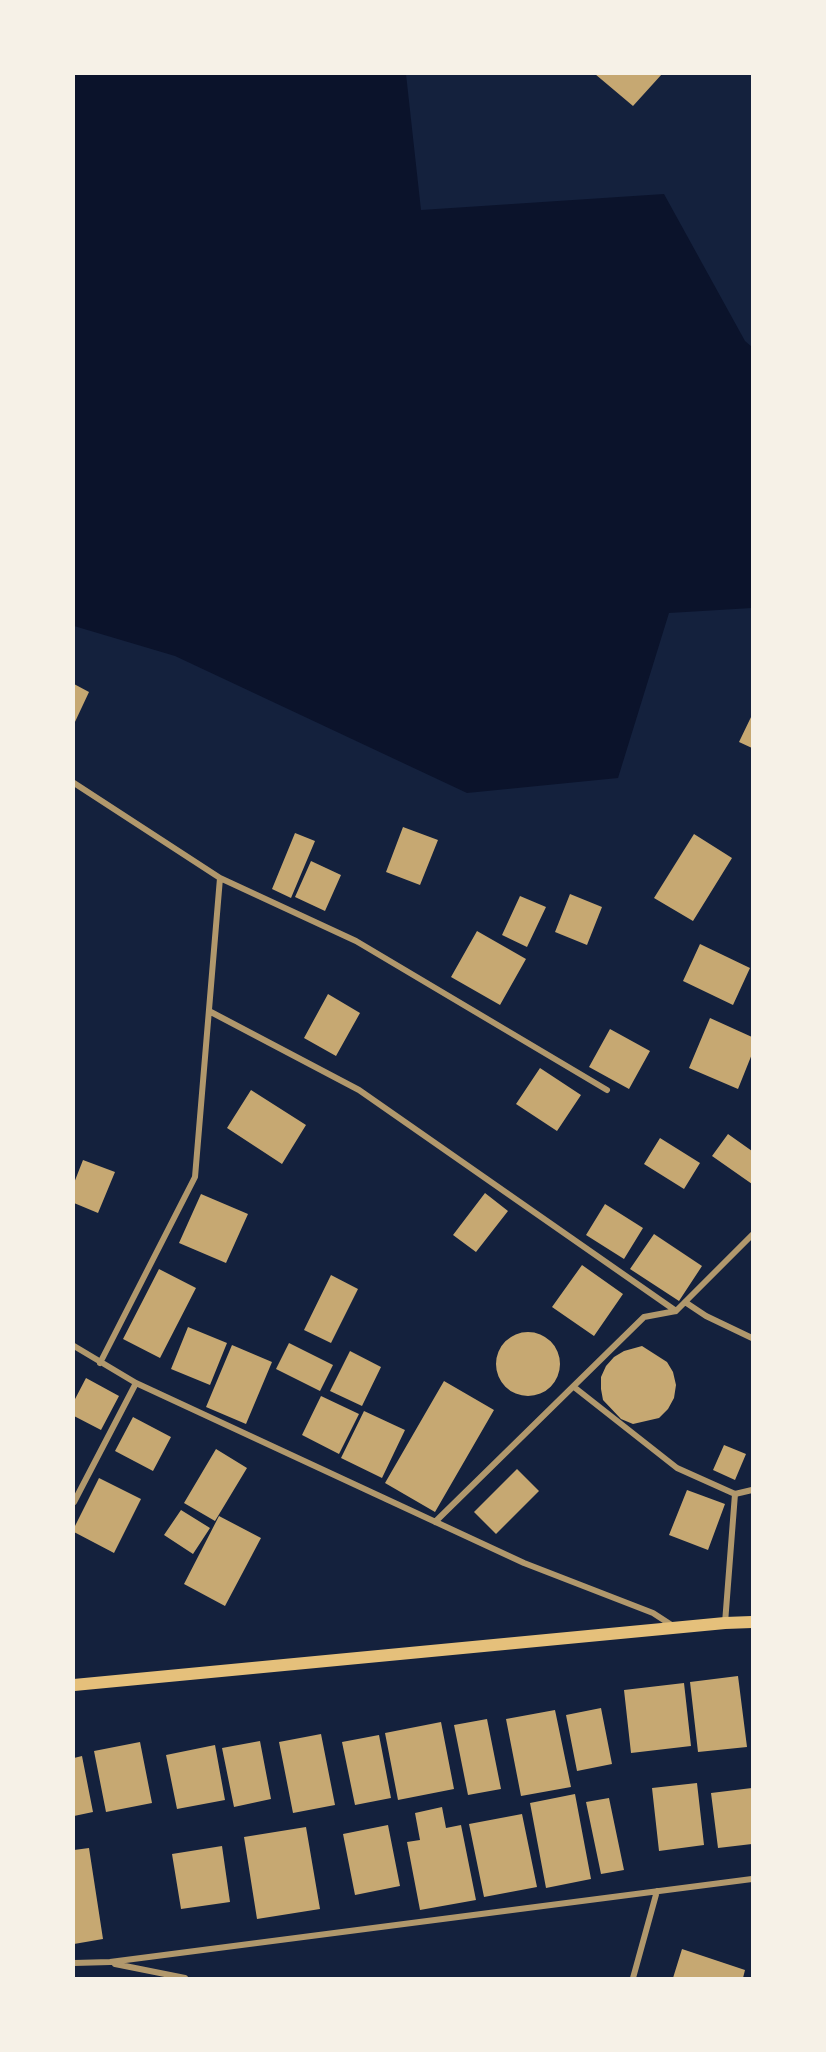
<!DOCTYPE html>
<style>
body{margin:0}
#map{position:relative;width:826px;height:2052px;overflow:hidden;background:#14213d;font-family:"Golos Text",sans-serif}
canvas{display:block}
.frame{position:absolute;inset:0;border:75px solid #f6f1e7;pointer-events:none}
</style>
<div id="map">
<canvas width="826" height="2052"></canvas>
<div class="frame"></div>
</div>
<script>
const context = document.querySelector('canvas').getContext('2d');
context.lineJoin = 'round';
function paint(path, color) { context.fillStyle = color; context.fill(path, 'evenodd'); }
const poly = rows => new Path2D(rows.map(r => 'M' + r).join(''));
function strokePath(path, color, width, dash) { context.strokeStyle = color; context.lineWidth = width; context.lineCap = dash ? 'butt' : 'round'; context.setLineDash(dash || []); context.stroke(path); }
paint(poly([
 [74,74,406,74,421,210,664,194,745,341,752,347,752,608,669,613,618,778,467,793,175,656,74,626]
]), '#0b132b');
paint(poly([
 [595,74,662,74,633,106],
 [74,684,89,692,74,724],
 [752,715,752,748,739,742],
 [403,827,438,840,420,885,386,872],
 [295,833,315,841,291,898,272,889],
 [694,834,732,858,693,921,654,898],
 [311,861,341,875,325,911,295,897],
 [570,894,602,907,587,945,555,932],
 [520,896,546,907,527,947,502,935],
 [477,931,526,959,500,1005,451,977],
 [700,944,750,968,733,1005,683,981],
 [328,994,360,1013,336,1056,304,1038],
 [710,1018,752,1037,752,1054,738,1089,689,1068],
 [610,1029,650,1051,629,1089,589,1067],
 [540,1068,581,1095,557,1131,516,1104],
 [251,1090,306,1125,282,1164,227,1128],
 [728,1134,752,1151,752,1184,712,1156],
 [660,1138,700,1163,684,1189,644,1164],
 [83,1160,115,1172,98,1213,74,1203,74,1183],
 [485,1193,508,1211,476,1252,453,1235],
 [201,1194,248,1214,226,1263,179,1243],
 [605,1204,643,1228,624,1259,586,1235],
 [654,1234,702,1266,679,1301,630,1269],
 [582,1265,623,1294,594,1336,552,1307],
 [159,1269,196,1288,160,1358,123,1339],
 [331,1275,358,1289,331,1343,304,1330],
 [188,1327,227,1343,210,1385,171,1369],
 '496 1364a32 32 0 1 1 64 0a32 32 0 1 1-64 0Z',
 [289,1343,333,1365,320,1391,276,1369],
 [232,1345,272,1362,246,1424,206,1407],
 [642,1346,667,1362,673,1372,676,1385,674,1398,668,1409,659,1418,633,1424,621,1419,603,1400,601,1389,601,1377,606,1366,614,1357,624,1351],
 [350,1351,381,1367,362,1406,330,1391],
 [86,1378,119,1396,101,1430,74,1416,74,1401],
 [444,1381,494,1410,435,1512,385,1483],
 [321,1396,359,1414,339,1454,302,1435],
 [364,1411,405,1430,382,1478,341,1458],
 [133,1417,171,1437,153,1471,115,1451],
 [724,1445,746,1454,735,1480,713,1470],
 [216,1449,247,1468,215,1521,184,1503],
 [517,1469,539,1491,496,1534,474,1512],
 [99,1478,141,1499,114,1553,74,1532,74,1528],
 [687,1490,725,1504,708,1550,669,1535],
 [181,1510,210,1528,193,1554,164,1535],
 [219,1516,261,1538,225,1606,184,1584],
 [738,1676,747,1747,698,1752,690,1682],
 [684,1683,691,1746,631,1753,624,1690],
 [601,1708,612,1764,577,1771,566,1715],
 [555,1710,571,1787,521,1796,506,1719],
 [487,1719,501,1789,468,1795,454,1725],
 [441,1722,454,1789,398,1800,385,1733],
 [321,1734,335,1805,293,1813,279,1742],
 [379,1735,391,1798,355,1805,342,1742],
 [260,1741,271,1799,234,1807,222,1748],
 [140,1742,152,1803,106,1812,94,1751],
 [215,1745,225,1800,177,1809,166,1755],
 [82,1756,93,1812,74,1816,74,1758],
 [697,1783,704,1845,659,1851,652,1788],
 [752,1788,752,1844,718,1848,711,1793],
 [575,1794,591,1879,546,1888,530,1803],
 [609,1798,624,1870,601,1874,586,1802],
 [442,1807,446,1828,461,1825,476,1900,420,1910,407,1842,420,1840,415,1813],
 [522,1814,537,1887,484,1897,469,1824],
 [388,1825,400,1886,355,1895,343,1834],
 [306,1827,320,1909,257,1919,244,1837],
 [222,1846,230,1902,181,1909,172,1854],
 [89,1848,103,1939,74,1944,74,1850],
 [682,1949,745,1970,743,1978,673,1978]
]), '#c6a872');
strokePath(poly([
 [74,783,220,878,195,1177,100,1363],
 [220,878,356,941,607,1090],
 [209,1011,359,1090,676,1311],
 [685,1302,706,1316,752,1338],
 [74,1346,136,1383,524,1563,653,1613,673,1626],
 [574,1387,677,1468,735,1494,752,1490],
 [74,1502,136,1383],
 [435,1522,644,1317,676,1311,752,1235],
 [725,1623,735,1494],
 [74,1963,110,1962,752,1879],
 [115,1964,185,1978],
 [633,1978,657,1891]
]), '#b1986c', 6);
strokePath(poly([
 [74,1685,725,1623,752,1622]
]), '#e5c07b', 12);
</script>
